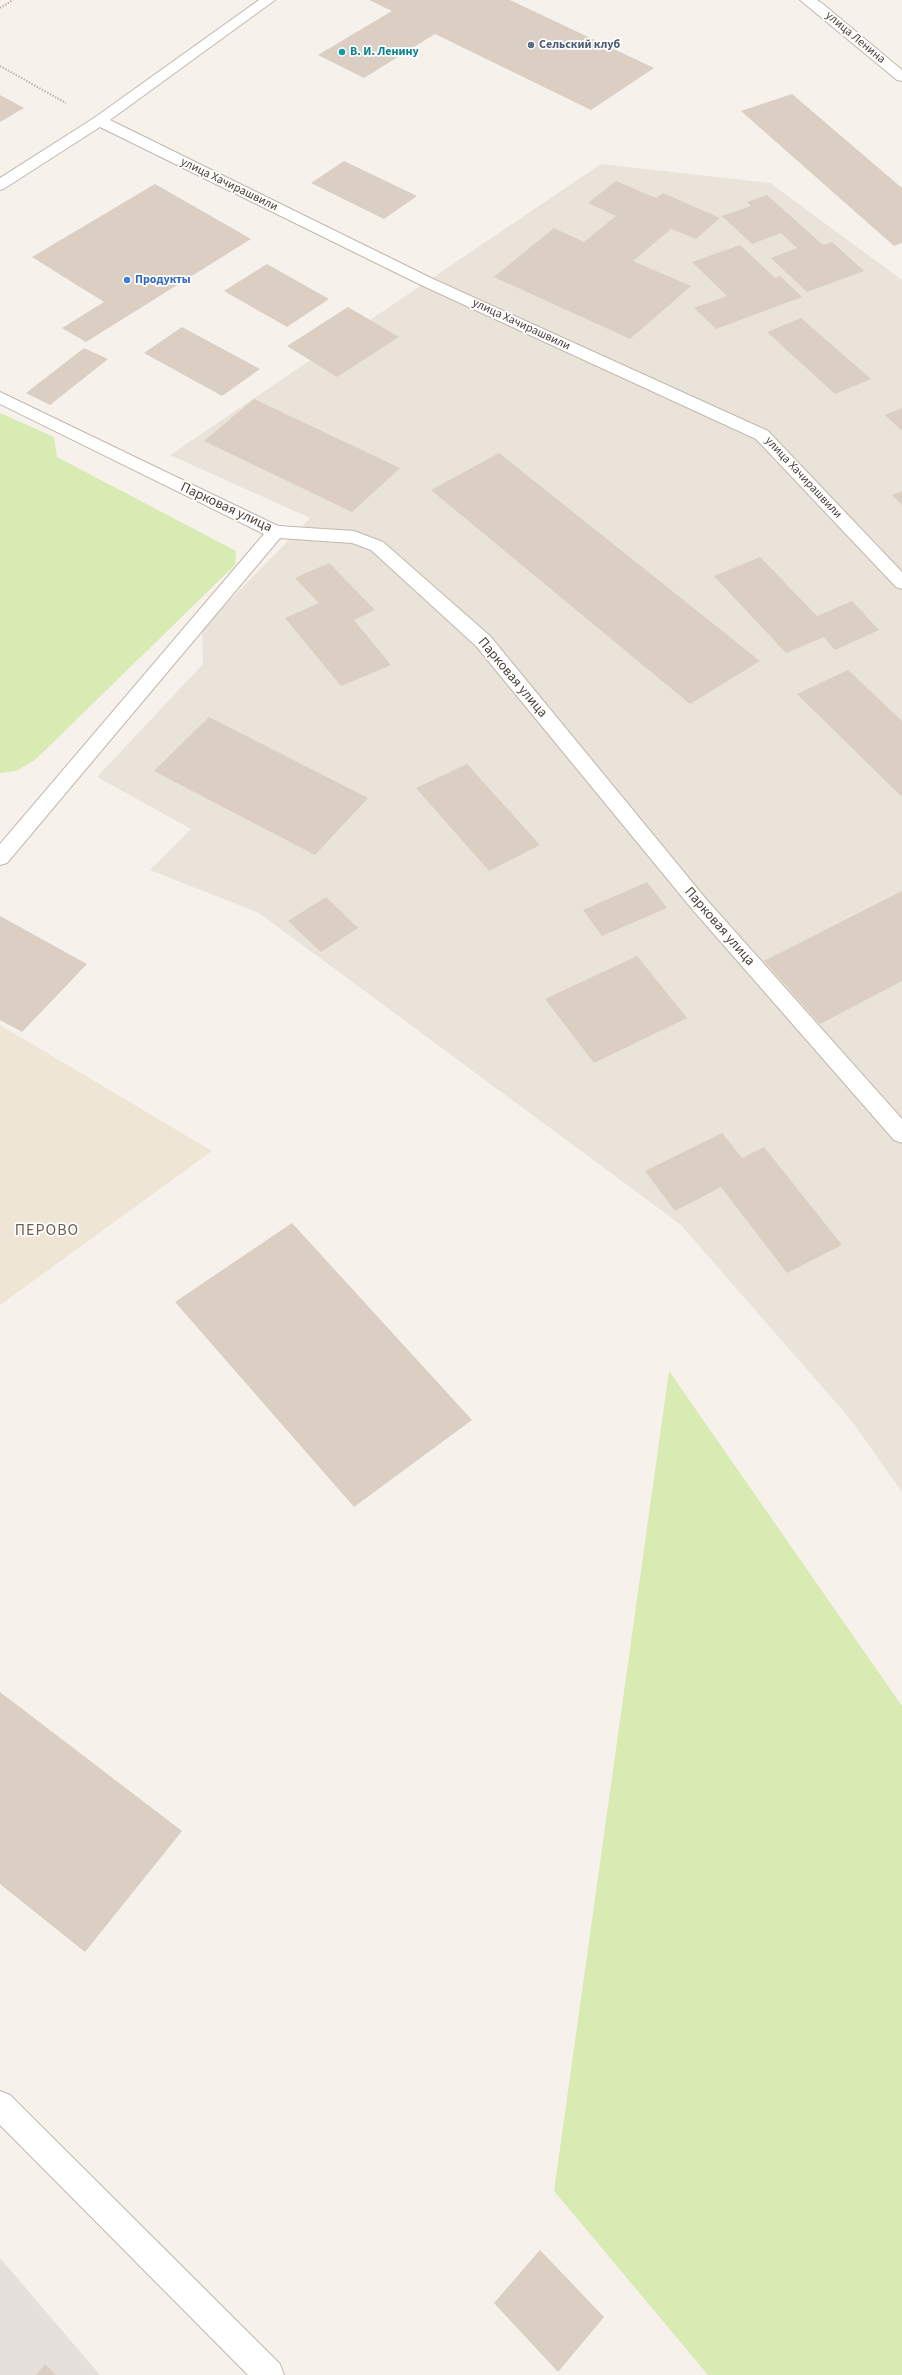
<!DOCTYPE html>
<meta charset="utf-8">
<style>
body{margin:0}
canvas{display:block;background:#f6f1eb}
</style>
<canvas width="902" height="2375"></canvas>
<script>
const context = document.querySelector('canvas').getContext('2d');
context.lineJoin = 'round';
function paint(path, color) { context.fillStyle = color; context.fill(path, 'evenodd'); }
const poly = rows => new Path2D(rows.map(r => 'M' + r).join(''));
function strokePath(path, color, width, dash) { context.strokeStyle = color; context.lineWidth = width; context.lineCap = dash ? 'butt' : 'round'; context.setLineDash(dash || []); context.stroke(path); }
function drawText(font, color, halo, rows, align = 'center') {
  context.font = font + ' "Source Sans 3",sans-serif'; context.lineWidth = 3.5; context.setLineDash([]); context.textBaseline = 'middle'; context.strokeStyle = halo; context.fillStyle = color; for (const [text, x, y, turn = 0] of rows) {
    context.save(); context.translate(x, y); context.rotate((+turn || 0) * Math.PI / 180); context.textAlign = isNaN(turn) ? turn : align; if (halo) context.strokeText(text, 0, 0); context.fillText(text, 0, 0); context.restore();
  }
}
paint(poly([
 [601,164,770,183,902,280,902,1492,851,1420,680,1224,259,913,150,870,191,829,97,777,203,664,202,629,310,518,170,455]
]), '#eae3d9');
paint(poly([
 [0,2258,100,2375,0,2375]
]), '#e6e0dc');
paint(poly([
 [0,1025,212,1151,0,1305]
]), '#efe5d5');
paint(poly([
 [0,413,54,437,57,457,236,551,235,565,35,760,16,771,0,773],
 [669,1371,902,1706,902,2375,708,2375,554,2191]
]), '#d8ebb3');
paint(poly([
 [369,0,510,0,654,68,591,110,435,34,364,78,318,55,392,11],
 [792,94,902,188,902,243,894,246,741,111],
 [0,95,24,108,0,122],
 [344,161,417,196,384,219,311,183],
 [616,181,656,198,663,193,720,218,696,239,671,229,633,261,691,286,630,339,494,277,554,228,584,242,616,216,588,203],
 [155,184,251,239,86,342,62,328,104,302,32,257],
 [767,195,823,245,832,242,864,271,807,292,771,258,797,248,781,233,752,244,722,216,751,206,747,202],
 [740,245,775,278,780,276,802,297,716,329,694,308,727,296,692,262],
 [267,264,329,299,287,327,224,291],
 [348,307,399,337,337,377,287,346],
 [801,318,871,379,835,394,767,332],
 [182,327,260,369,222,396,144,353],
 [84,348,108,359,50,405,26,393],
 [254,399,400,468,352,512,204,441],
 [902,408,902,431,885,415],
 [499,453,760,661,690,704,431,490],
 [902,491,902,505,892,495],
 [760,557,817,616,852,601,879,630,835,650,824,637,786,653,714,576],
 [329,563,375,610,354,620,391,665,341,686,285,618,319,603,295,578],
 [848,670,902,721,902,797,797,694],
 [209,717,368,798,315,855,154,771],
 [467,764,540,845,489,871,416,788],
 [647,882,667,908,602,936,583,910],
 [902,891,902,981,820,1024,764,961],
 [326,897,358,928,321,952,288,921],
 [0,916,87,964,22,1032,0,1020],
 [637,956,687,1018,594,1063,545,999],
 [722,1133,742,1158,764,1147,842,1245,787,1273,721,1187,675,1211,645,1171],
 [292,1223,472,1420,354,1507,175,1302],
 [0,1692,182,1831,85,1952,0,1884],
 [540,2250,604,2317,558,2372,494,2303],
 [45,2364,56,2375,36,2375]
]), '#dbcfc3');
const minor = poly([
 [259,0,275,0,110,120,433,279,768,431,902,572,902,589,896,587,756,439,421,285,100,127,5,188,0,190,0,178,94,118,259,0],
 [800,0,817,0,823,4,902,70,902,81,897,80,800,0],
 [0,392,278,526,354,531,383,542,490,636,706,899,902,1119,902,1143,894,1140,692,909,476,646,371,550,352,543,280,538,7,863,0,865,0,844,264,534,0,404,0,392],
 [0,2091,10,2095,280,2364,284,2375,248,2375,0,2125,0,2091]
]);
strokePath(minor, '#c2b8ad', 2);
strokePath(poly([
 [0,8,13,0],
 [0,66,66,103]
]), '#c4b39e', 2, [1.5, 1.5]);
paint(minor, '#fff');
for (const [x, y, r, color] of [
 [531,45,4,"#5c6f8a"],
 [342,52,4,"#0f9aa8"],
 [127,280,4,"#3f7fe0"]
]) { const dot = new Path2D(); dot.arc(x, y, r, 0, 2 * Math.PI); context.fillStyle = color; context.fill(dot); strokePath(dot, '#fff', 1.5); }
drawText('12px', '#4b4138', '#fff', [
 ["улица Ленина",855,38,40],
 ["улица Хачирашвили",229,185,26],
 ["улица Хачирашвили",521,325,25],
 ["улица Хачирашвили",803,478,47]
]);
drawText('bold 12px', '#4e5e75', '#fff', [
 ["Сельский клуб",539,45]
], 'left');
drawText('bold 12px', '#0d838f', '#fff', [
 ["В. И. Ленину",350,52]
], 'left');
drawText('bold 12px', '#366cbe', '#fff', [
 ["Продукты",135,280]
], 'left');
drawText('14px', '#4b4138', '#fff', [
 ["Парковая улица",226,508,25],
 ["Парковая улица",512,678,50],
 ["Парковая улица",719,927,49]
]);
context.letterSpacing = '1px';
drawText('16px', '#6e5e4f', '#fff', [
 ["ПЕРОВО",47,1231]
]);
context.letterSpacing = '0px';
</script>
